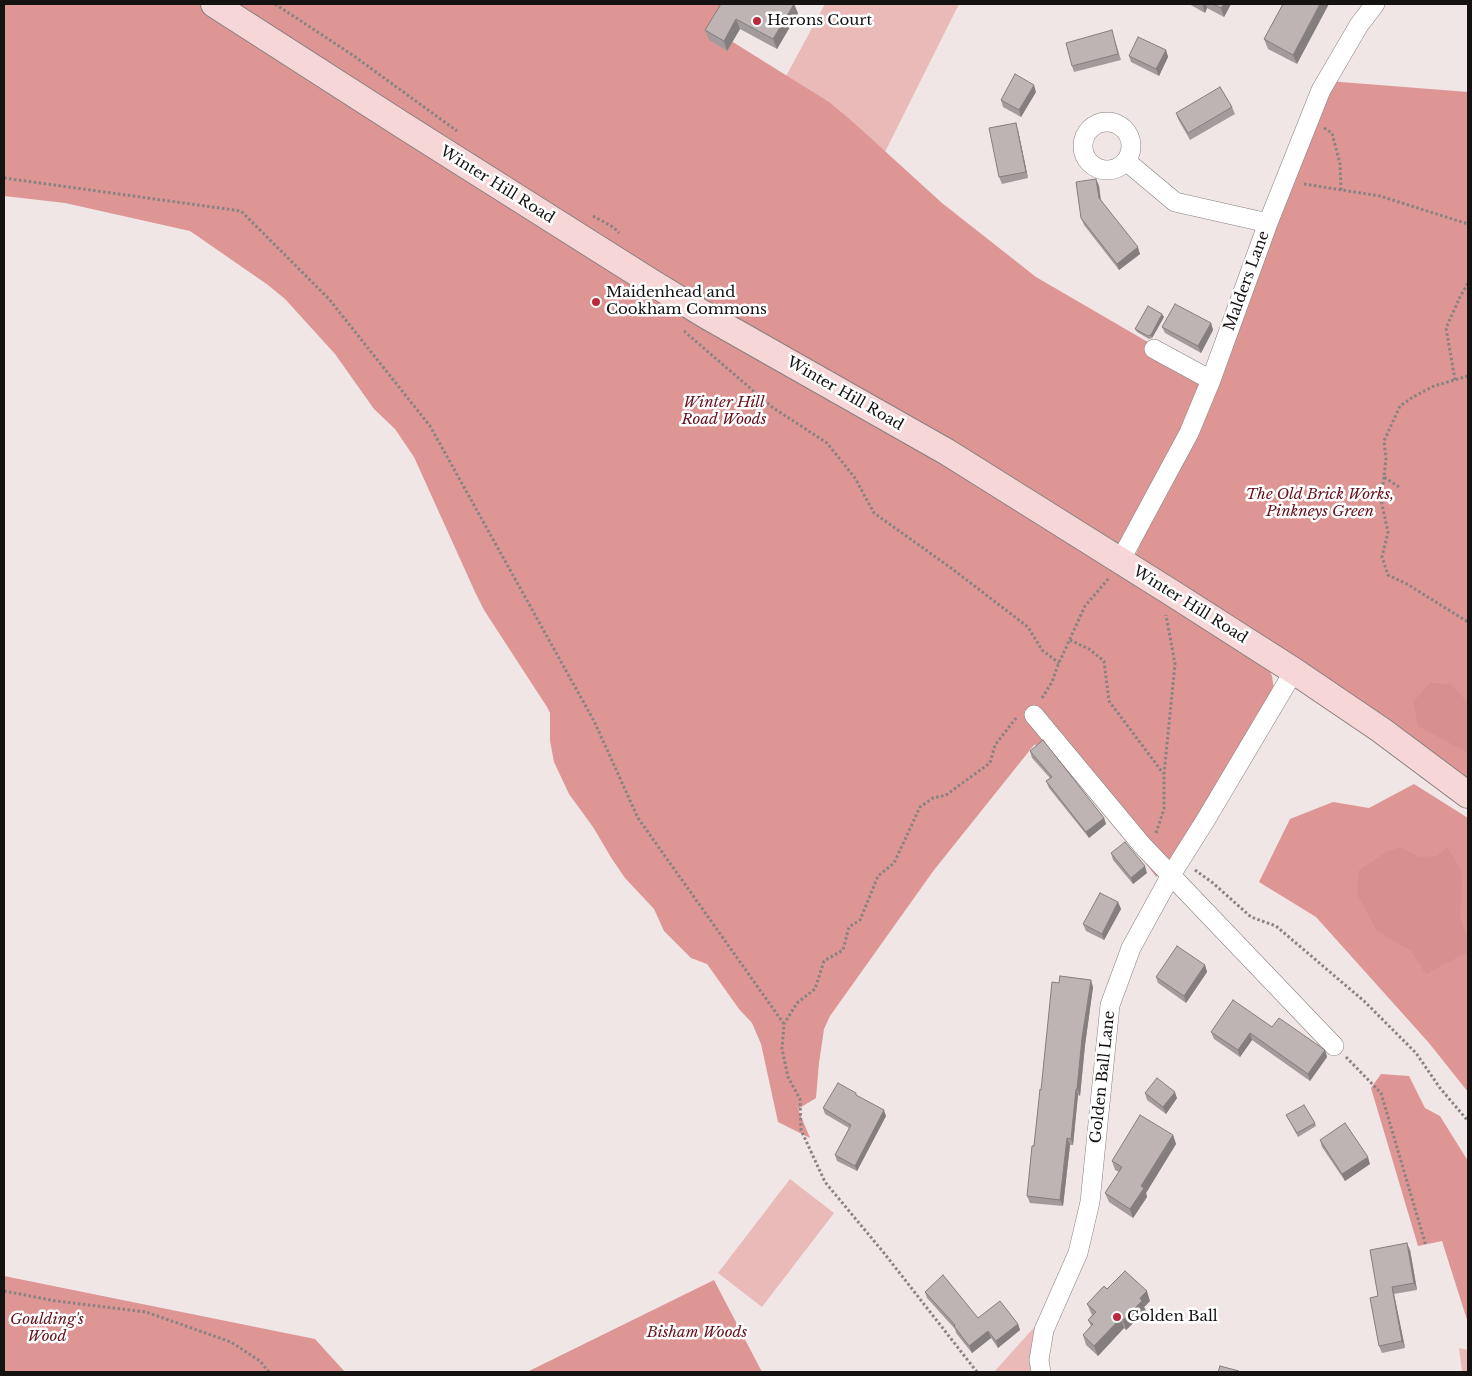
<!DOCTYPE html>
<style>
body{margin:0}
#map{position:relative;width:1472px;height:1376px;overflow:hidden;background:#f0e6e6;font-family:"Libre Baskerville",serif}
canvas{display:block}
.frame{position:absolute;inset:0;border:5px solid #151212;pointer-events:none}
</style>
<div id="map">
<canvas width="1472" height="1376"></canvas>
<div class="frame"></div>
</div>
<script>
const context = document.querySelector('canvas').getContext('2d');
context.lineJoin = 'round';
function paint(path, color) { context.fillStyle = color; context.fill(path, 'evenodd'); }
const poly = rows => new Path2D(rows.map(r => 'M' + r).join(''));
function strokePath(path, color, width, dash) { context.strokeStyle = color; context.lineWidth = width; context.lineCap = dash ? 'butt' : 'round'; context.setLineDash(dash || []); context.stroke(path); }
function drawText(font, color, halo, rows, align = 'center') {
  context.font = font + ' "Libre Baskerville",serif'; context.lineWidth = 5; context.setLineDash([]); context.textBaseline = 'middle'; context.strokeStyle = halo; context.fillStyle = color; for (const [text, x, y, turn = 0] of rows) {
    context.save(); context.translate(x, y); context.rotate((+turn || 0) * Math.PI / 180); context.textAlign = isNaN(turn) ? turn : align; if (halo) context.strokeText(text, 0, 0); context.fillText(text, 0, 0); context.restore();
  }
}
paint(poly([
 [825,4,959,4,877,168,778,91],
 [790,1179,834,1213,762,1307,718,1273],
 [1038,1323,1031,1356,1030,1372,994,1372],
 [1459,1348,1468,1350,1468,1372,1462,1372]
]), '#eabab8');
paint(poly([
 [4,4,739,4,720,34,829,102,853,122,942,203,1036,277,1208,377,1132,554,1266,663,1272,676,1274,690,1176,854,1156,877,1154,874,1052,743,1034,745,934,870,830,1016,824,1029,819,1063,816,1098,798,1109,810,1138,778,1122,761,1044,752,1023,739,1009,707,964,691,958,664,931,654,909,625,878,612,859,593,827,569,794,554,762,550,741,550,713,547,707,484,610,475,592,414,457,395,429,374,409,335,354,285,299,268,285,190,231,65,203,4,196],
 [1328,81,1468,92,1468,782,1135,556,1213,377],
 [1414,784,1468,818,1468,1092,1429,1043,1316,917,1259,882,1290,819,1333,802,1369,808],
 [1381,1074,1409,1076,1425,1108,1440,1116,1468,1161,1468,1323,1442,1241,1418,1246,1371,1088],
 [4,1276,315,1339,345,1372,4,1372],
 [714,1280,762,1372,527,1372]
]), '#de9695');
paint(poly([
 [1430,683,1451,684,1468,703,1468,753,1418,726,1413,702],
 [1400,847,1419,857,1437,856,1447,847,1460,868,1462,884,1460,917,1468,939,1468,952,1426,974,1411,951,1377,931,1357,894,1359,870,1388,851]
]), '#d7908f');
const street = poly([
 '1083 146a24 24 0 1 1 48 0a24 24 0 1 1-48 0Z',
 [1126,161,1175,202,1268,223],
 [1154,349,1211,380],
 [1120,561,1189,433,1211,380,1268,223,1321,90,1359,25,1375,4],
 [1034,715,1142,845,1334,1046],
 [1041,1372,1039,1360,1044,1330,1078,1253,1090,1202,1110,1005,1131,948,1171,875,1205,821,1294,671]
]);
const secondary = poly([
 [214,4,404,126,651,282,707,316,947,452,1172,593,1294,671,1381,730,1468,795]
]);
strokePath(street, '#887f7f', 20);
strokePath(secondary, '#887f7f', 28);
strokePath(poly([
 [275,4,354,56,457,131],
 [1324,128,1332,133,1340,164,1341,190],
 [4,178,241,211,329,299,430,426,594,721,638,818,784,1024],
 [1304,184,1380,196,1468,224],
 [593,216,613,227,619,233],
 [684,331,772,407,827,443,855,478,874,513,951,568,1028,627,1042,650,1059,663],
 [1455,380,1446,328,1460,297,1468,283],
 [1384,477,1381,500,1388,532,1382,557,1388,575,1407,584,1468,622],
 [1399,487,1384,477,1386,458,1384,441,1400,406,1413,397,1434,386,1468,376],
 [1070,640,1089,649,1104,661,1109,701,1163,773],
 [1042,698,1052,682,1058,665,1085,606,1109,578],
 [1156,833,1164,809,1164,774,1175,664,1166,615],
 [1195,870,1213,883,1251,917,1276,926,1364,1001,1416,1053,1440,1088,1468,1121],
 [1346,1057,1381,1093,1426,1246],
 [4,1291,56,1301,146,1312,231,1342,260,1361,269,1372],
 [977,1372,884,1253,825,1182,801,1130,800,1099,788,1077,782,1049,784,1024,797,1003,815,989,824,961,843,950,849,927,860,920,878,876,894,863,920,807,933,798,946,795,990,763,995,745,1016,718]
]), '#898282', 3, [2.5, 2.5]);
strokePath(street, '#fff', 19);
strokePath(secondary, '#f7d6d7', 26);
paint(poly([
 [721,4,798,13,777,49,740,29,727,51,709,40,705,30],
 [1189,4,1231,4,1224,17,1207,8,1205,13],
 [1283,4,1297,64,1268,49,1264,39],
 [1114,37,1121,60,1074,72,1072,66],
 [1166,50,1168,57,1159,76,1131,62,1129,56],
 [1036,92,1021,117,1003,107,1001,100],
 [1232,107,1235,114,1190,140,1178,119,1176,113],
 [1018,130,1028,178,1002,184,999,177],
 [1096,179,1099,186,1101,200,1140,254,1119,270,1084,225,1081,218],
 [1164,317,1152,338,1149,339,1137,332,1135,329],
 [1211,323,1213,330,1201,353,1165,333,1162,327],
 [1030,751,1104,818,1106,824,1089,838,1049,788,1046,781,1050,778,1032,758],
 [1111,853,1147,873,1133,884,1113,860],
 [1118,902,1121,909,1104,940,1086,931,1083,924],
 [1205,965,1207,972,1186,1003,1158,983,1156,977],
 [1093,987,1085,1045,1080,1096,1078,1095,1073,1145,1070,1145,1063,1206,1030,1203,1027,1196,1041,1090],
 [1272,1027,1325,1050,1327,1057,1310,1081,1252,1040,1240,1057,1214,1039,1211,1032],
 [1145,1093,1177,1098,1166,1114,1147,1100],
 [857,1096,886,1116,857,1171,837,1161,835,1155,849,1128,825,1114,823,1108],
 [1286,1115,1315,1123,1316,1126,1298,1137],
 [1173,1135,1176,1144,1146,1193,1147,1197,1133,1218,1109,1202,1105,1193,1119,1172,1115,1170,1112,1161],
 [1320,1140,1370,1164,1345,1181,1322,1147],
 [1410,1250,1417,1290,1394,1294,1405,1348,1382,1353,1379,1346,1378,1296],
 [1107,1289,1150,1301,1144,1307,1146,1311,1126,1330,1124,1328,1098,1356,1086,1345,1083,1335,1091,1326,1088,1320,1092,1315,1091,1313,1087,1304],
 [925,1292,978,1318,1018,1324,1020,1330,998,1348,991,1338,972,1353,956,1333,955,1329,927,1298]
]), '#a39b9b');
paint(poly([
 [794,4,798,13,777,49,773,39],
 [1202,4,1206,4,1207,8,1205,13],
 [1224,4,1231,4,1224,17,1221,8],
 [1320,4,1329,4,1297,64,1293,55],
 [736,19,740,29,727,51,724,41],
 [1166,50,1168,57,1159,76,1156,69],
 [1034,85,1036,92,1021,117,1019,110],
 [1016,123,1018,130,1028,178,1026,172],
 [1096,179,1099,186,1101,205,1099,198],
 [1138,247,1140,254,1119,270,1117,264],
 [1162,314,1164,317,1152,338,1151,335],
 [1211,323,1213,330,1201,353,1198,346],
 [1104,818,1106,824,1089,838,1086,832],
 [1145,866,1147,873,1133,884,1131,878],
 [1118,902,1121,909,1104,940,1102,934],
 [1205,965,1207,972,1186,1003,1184,996],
 [1091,980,1093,987,1085,1045,1080,1096,1077,1089,1082,1038],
 [1250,1033,1252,1040,1240,1057,1238,1050],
 [1325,1050,1327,1057,1310,1081,1308,1074],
 [1076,1089,1078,1095,1073,1145,1071,1139],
 [1175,1092,1177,1098,1166,1114,1163,1107],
 [884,1110,886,1116,857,1171,855,1166],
 [1173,1135,1176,1144,1146,1193,1147,1197,1133,1218,1130,1209,1141,1186],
 [1067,1138,1070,1145,1063,1206,1060,1200],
 [1368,1157,1370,1164,1345,1181,1342,1174],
 [1407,1243,1410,1250,1417,1290,1414,1283],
 [1392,1287,1394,1294,1405,1348,1402,1341],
 [1147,1291,1150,1301,1144,1307,1146,1311,1126,1330,1123,1320,1140,1298],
 [1121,1318,1124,1328,1098,1356,1094,1346],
 [1018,1324,1020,1330,998,1348,996,1341],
 [988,1331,991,1338,972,1353,969,1346]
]), '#857e7e');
const building = poly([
 [721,4,794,4,773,39,736,19,724,41,705,30,721,4],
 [1213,4,1224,4,1221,8,1213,4],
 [1283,4,1320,4,1293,55,1264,39,1283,4],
 [1112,30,1118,54,1072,66,1066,43,1112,30],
 [1138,37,1166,50,1156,69,1129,56,1138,37],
 [1015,74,1034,85,1019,110,1001,100,1015,74],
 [1220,87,1232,107,1188,133,1176,113,1220,87],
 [1016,123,1026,172,999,177,989,128,1016,123],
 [1096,179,1099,198,1138,247,1117,264,1081,218,1076,182,1096,179],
 [1175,304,1211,323,1198,346,1162,327,1175,304],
 [1148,306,1162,314,1151,335,1148,336,1135,329,1148,306],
 [1043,740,1104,818,1086,832,1046,781,1052,777,1030,751,1043,740],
 [1125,842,1145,866,1131,878,1111,853,1125,842],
 [1100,893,1118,902,1102,934,1083,924,1100,893],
 [1177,946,1205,965,1184,996,1156,977,1177,946],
 [1060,976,1091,980,1082,1038,1077,1089,1076,1089,1071,1139,1067,1138,1060,1200,1027,1196,1032,1146,1034,1146,1040,1089,1041,1090,1052,982,1059,983,1060,976],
 [1233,1000,1272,1027,1279,1018,1325,1050,1308,1074,1250,1033,1238,1050,1211,1032,1233,1000],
 [1157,1078,1175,1092,1163,1107,1145,1093,1157,1078],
 [838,1083,856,1093,856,1095,884,1110,855,1166,835,1155,851,1125,823,1108,838,1083],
 [1304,1105,1315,1123,1297,1133,1286,1115,1304,1105],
 [1140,1115,1173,1135,1141,1186,1144,1188,1130,1209,1105,1193,1122,1167,1112,1161,1140,1115],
 [1345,1123,1368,1157,1342,1174,1320,1140,1345,1123],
 [1407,1243,1414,1283,1392,1287,1402,1341,1379,1346,1370,1298,1378,1296,1370,1250,1407,1243],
 [1125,1271,1147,1291,1140,1298,1142,1301,1123,1320,1121,1318,1094,1346,1083,1335,1093,1324,1088,1320,1096,1312,1087,1304,1104,1286,1107,1289,1125,1271],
 [943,1275,978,1318,1000,1301,1018,1324,996,1341,988,1331,969,1346,954,1326,955,1325,925,1292,943,1275],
 [1220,1366,1239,1371,1238,1372,1218,1372,1220,1366]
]);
paint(building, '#beb4b4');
strokePath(building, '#857e7e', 1);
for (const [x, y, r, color] of [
 [757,21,5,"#bb2a3c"],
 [596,302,5,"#bb2a3c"],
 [1117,1317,5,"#bb2a3c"]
]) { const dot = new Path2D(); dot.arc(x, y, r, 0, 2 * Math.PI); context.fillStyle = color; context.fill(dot); strokePath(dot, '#fff', 2); }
drawText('15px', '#151212', '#fff', [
 ["Herons Court",767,21],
 ["Maidenhead and",606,293],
 ["Cookham Commons",606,310],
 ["Golden Ball",1127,1317]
], 'left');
drawText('15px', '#151212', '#fff', [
 ["Winter Hill Road",497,185,32],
 ["Malders Lane",1247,281,-70],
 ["Winter Hill Road",845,394,30],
 ["Winter Hill Road",1190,605,32],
 ["Golden Ball Lane",1103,1077,-84]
]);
drawText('italic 15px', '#68131d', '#fff', [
 ["Winter Hill",724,403],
 ["Road Woods",724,420],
 ["The Old Brick Works,",1320,495],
 ["Pinkneys Green",1320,512],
 ["Goulding's",47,1320],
 ["Wood",47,1337],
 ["Bisham Woods",697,1333]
]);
</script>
